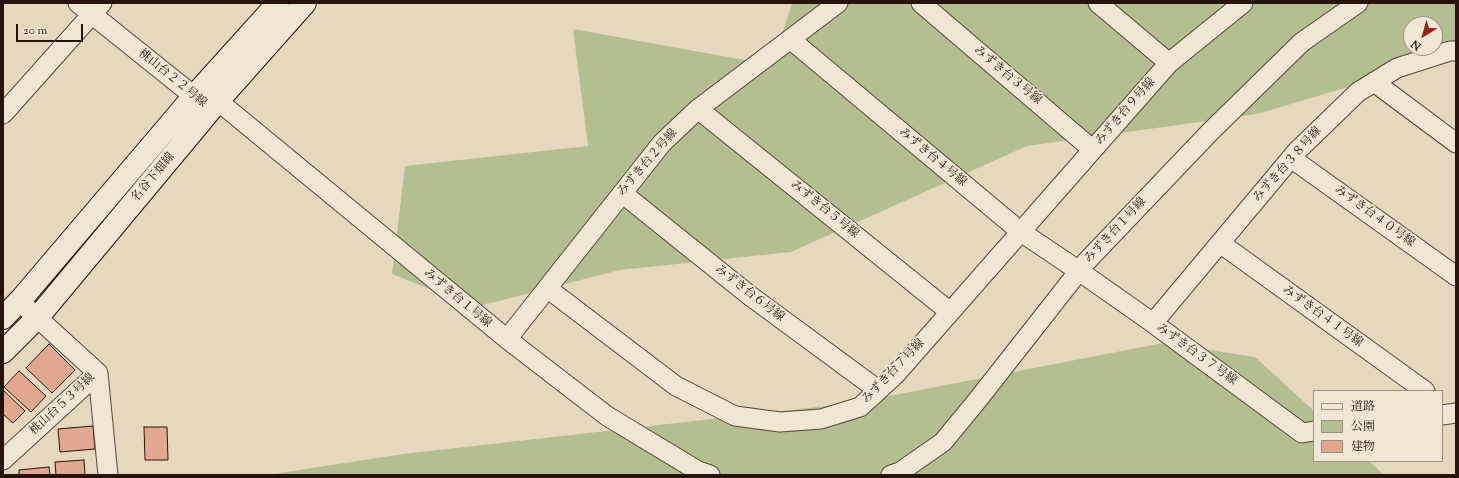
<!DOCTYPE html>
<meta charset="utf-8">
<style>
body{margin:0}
#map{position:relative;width:1459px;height:478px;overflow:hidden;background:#e6d8bc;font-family:"Sorts Mill Goudy","Noto Serif JP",serif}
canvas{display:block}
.frame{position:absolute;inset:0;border:4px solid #26140c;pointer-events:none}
.legend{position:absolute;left:1313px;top:390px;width:130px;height:72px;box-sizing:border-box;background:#efe6d3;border:1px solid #9f9283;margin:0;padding:5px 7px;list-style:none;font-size:12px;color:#26140c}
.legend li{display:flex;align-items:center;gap:8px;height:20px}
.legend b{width:20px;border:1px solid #9f9283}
.north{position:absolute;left:1403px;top:16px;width:40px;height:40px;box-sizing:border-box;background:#efe6d3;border:1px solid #9f9283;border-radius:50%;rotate:217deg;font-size:11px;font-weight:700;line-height:16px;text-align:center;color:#26140c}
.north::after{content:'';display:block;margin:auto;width:14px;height:18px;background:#8f2418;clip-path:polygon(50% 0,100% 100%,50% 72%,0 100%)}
.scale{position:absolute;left:16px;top:24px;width:67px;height:18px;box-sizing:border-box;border:2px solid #26140c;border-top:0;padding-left:5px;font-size:12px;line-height:14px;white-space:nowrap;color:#26140c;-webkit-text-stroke:3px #efe6d3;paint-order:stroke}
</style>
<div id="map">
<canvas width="1459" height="478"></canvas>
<div class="frame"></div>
<ul class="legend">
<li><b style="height:5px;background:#efe6d3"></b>道路</li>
<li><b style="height:11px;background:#b4bf91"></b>公園</li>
<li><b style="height:11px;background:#e1a88f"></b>建物</li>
</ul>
<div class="north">N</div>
<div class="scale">20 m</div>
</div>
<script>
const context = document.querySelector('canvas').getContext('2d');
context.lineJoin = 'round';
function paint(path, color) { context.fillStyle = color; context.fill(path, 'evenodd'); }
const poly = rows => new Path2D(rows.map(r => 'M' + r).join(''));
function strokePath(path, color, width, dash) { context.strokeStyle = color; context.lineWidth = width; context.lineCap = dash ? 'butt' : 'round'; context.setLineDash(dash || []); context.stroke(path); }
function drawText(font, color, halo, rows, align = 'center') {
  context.font = font + ' "Sorts Mill Goudy","Noto Serif JP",serif'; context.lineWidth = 3.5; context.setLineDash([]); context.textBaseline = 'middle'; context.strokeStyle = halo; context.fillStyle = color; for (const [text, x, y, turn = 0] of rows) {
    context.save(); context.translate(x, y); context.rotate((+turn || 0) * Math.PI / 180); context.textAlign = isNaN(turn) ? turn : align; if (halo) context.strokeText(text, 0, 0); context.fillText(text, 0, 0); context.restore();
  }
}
paint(poly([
 [792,3,1456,3,1456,55,1257,114,1027,146,791,252,620,270,475,307,392,274,405,166,588,146,573,29,772,65],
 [1411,24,1435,24,1435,48,1411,48],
 [1163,343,1255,357,1314,411,1314,461,1369,461,1384,475,267,475,403,454,853,403]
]), '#b4bf91');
const building = poly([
 [49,344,75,370,52,393,26,368,49,344],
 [19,371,46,396,31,412,4,387,19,371],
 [3,390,25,411,13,423,3,414,3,390],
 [93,426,95,449,60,452,58,429,93,426],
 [144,427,167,427,168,460,145,460,144,427],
 [84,460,85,475,56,475,55,462,84,460],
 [49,467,50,475,19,475,19,470,49,467]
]);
paint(building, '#e1a88f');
strokePath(building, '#26140c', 1);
const street = poly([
 [78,3,205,105],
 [921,3,1093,150],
 [1098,3,1169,63],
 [790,39,1021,232,1079,271,1153,323,1302,433,1314,431],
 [1374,82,1456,143],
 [218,101,507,339,607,416,698,471,710,475],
 [698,109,950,312],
 [3,114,102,3],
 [1291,158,1456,276],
 [622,193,749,295,878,390],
 [1220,243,1425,391],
 [547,288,676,386,735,416,780,422,821,419,860,407,895,375,1169,63,1243,3],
 [1153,323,1297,151,1358,92,1397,68,1450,51,1456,51],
 [507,339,662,143,698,109,838,3],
 [98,373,108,475],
 [1442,415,1456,413],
 [3,460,98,373,19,301],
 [891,475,900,472,943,442,976,402,1086,262,1210,132,1302,42,1358,3]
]);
const secondary = poly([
 [3,318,23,297,194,96,278,3],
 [3,352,38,317,218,101,305,3]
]);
strokePath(street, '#564538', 21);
strokePath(secondary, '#26140c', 24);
strokePath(street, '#efe6d3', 19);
strokePath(secondary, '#efe6d3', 22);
drawText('12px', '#26140c', '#efe6d3', [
 ["みずき台３号線",1007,76,40],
 ["桃山台２２号線",172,79,39],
 ["みずき台９号線",1126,112,-49],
 ["みずき台４号線",932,158,40],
 ["みずき台２号線",648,163,-49],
 ["みずき台３８号線",1288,165,-48],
 ["名谷下畑線",154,178,-50],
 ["みずき台５号線",824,210,39],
 ["みずき台４０号線",1374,217,36],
 ["みずき台１号線",1116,231,-47],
 ["みずき台６号線",749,294,38],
 ["みずき台１号線",457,299,40],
 ["みずき台４１号線",1322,317,36],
 ["みずき台３７号線",1196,355,36],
 ["みずき台７号線",894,372,-46],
 ["桃山台５３号線",63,405,-43]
]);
</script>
